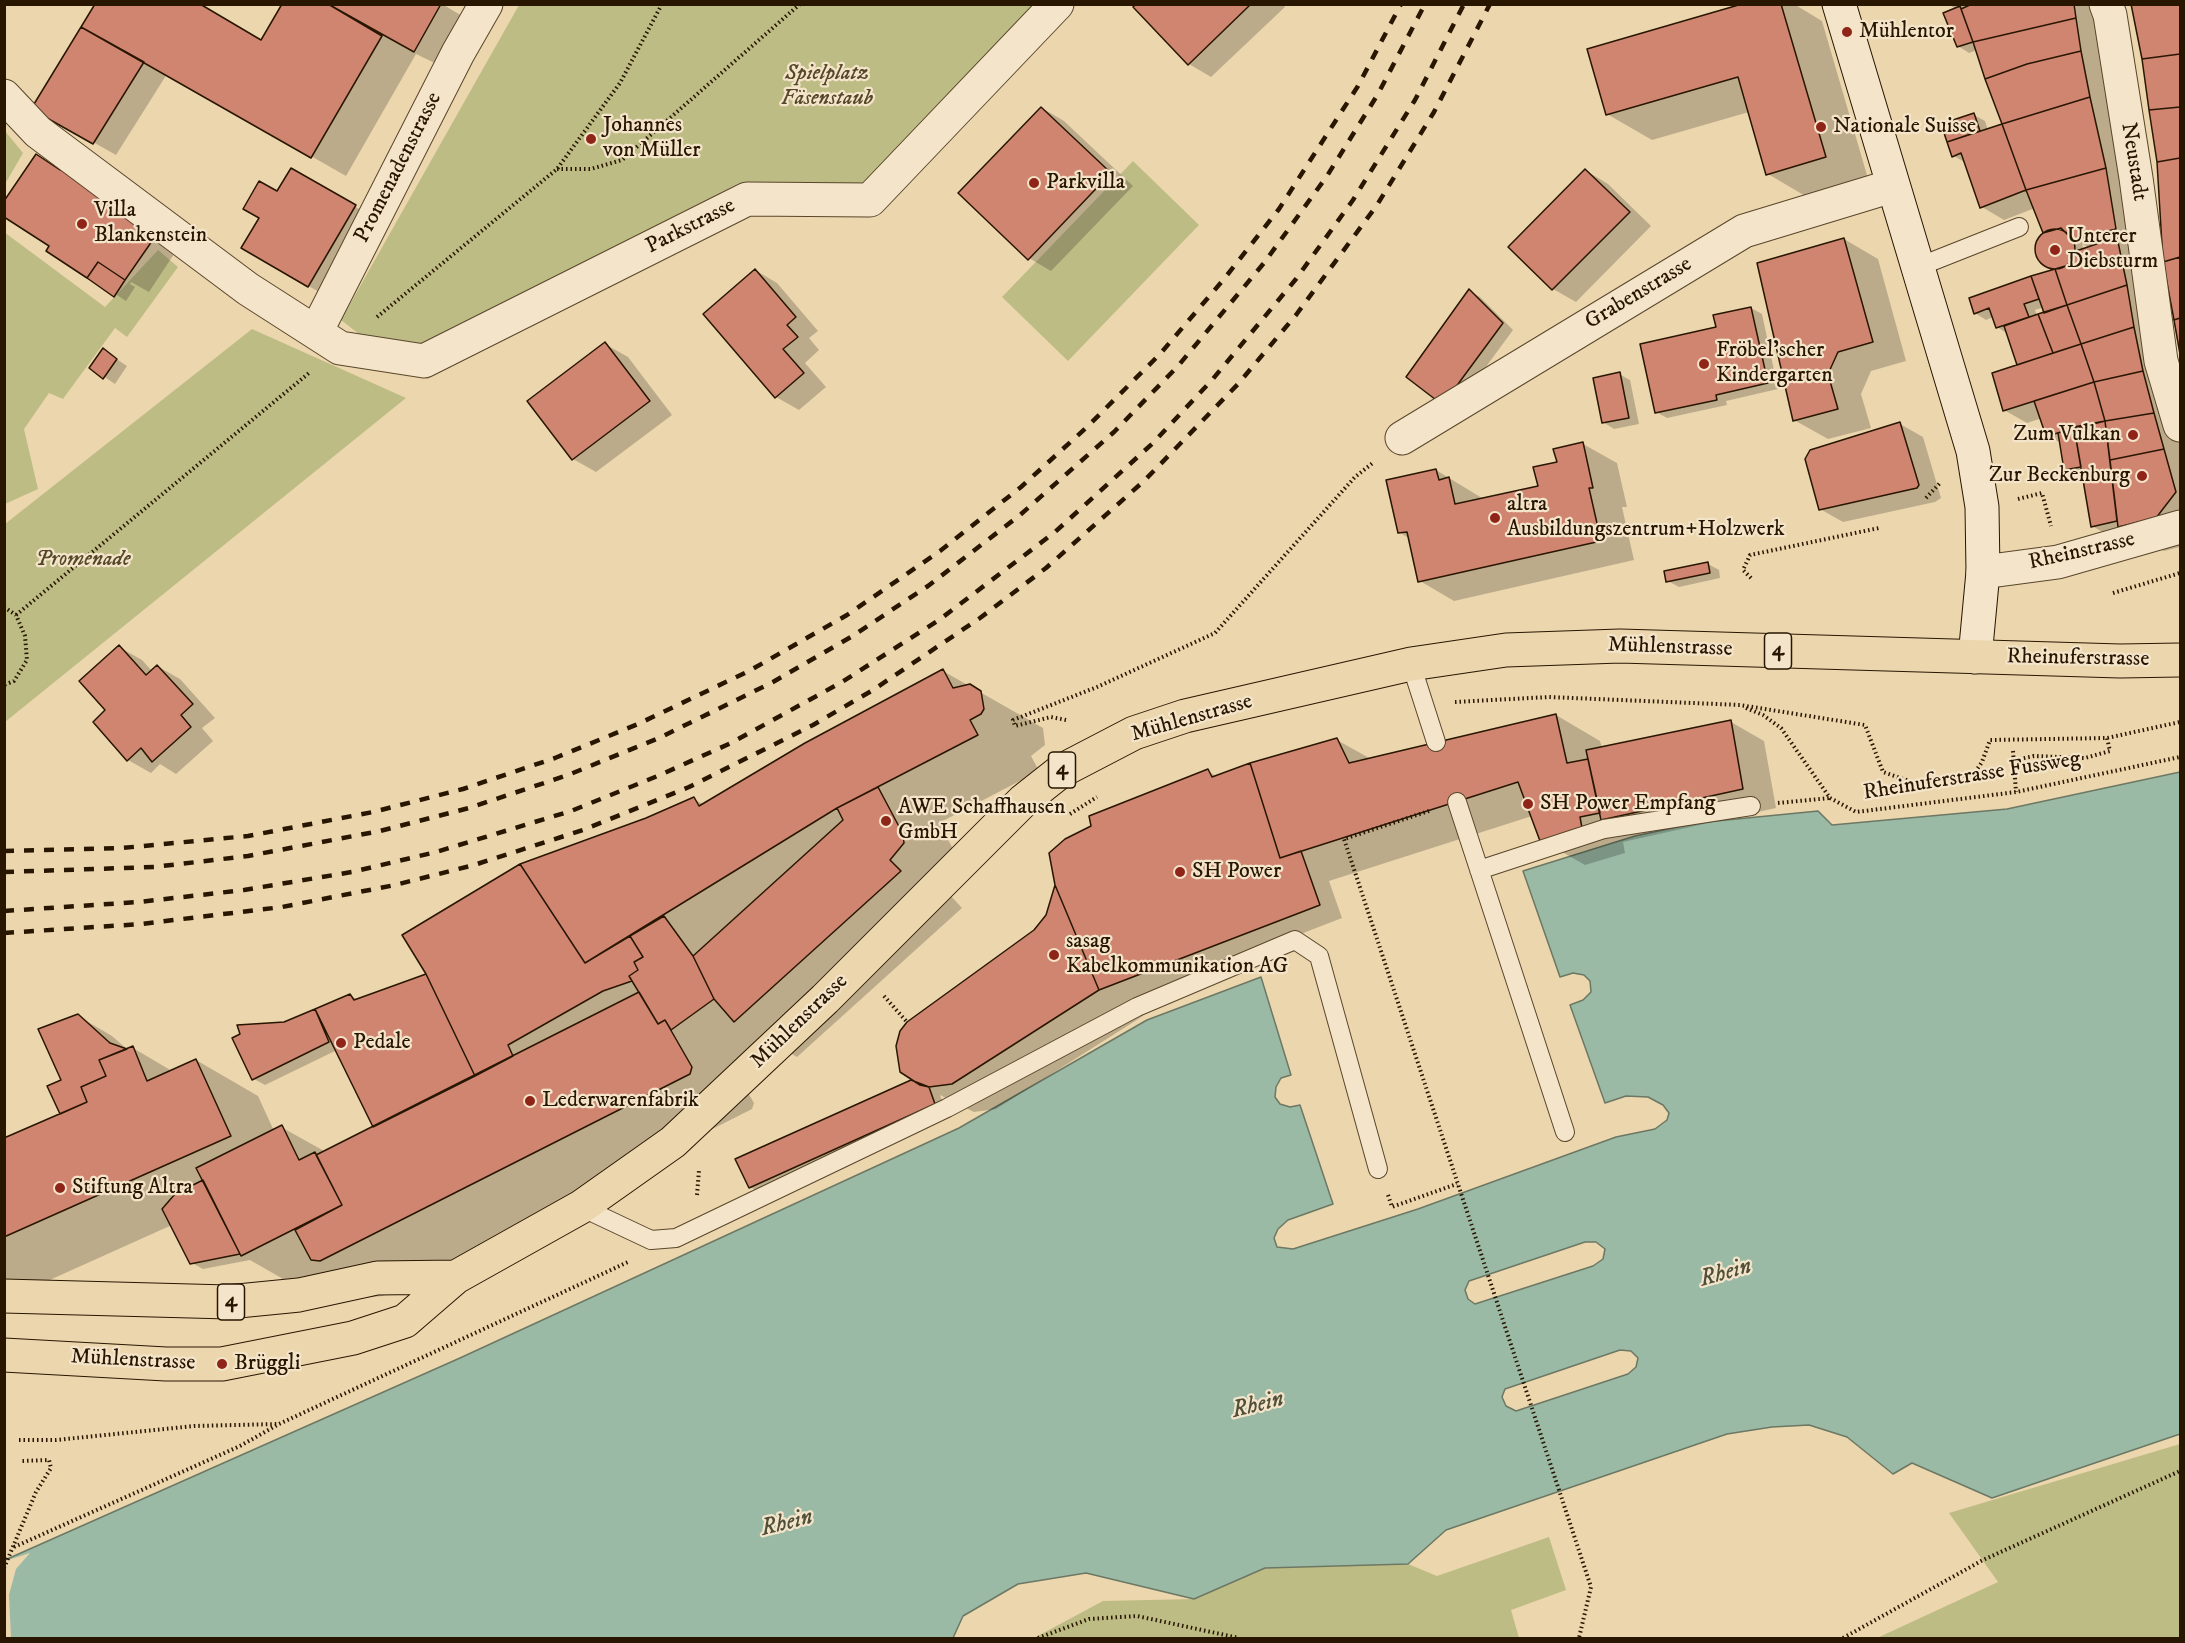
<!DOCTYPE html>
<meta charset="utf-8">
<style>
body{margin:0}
#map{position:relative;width:2185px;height:1643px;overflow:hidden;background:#ecd6ad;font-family:"IM FELL DW Pica",serif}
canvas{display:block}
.frame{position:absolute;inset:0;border:6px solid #281600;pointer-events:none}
</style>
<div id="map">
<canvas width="2185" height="1643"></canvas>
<div class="frame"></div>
</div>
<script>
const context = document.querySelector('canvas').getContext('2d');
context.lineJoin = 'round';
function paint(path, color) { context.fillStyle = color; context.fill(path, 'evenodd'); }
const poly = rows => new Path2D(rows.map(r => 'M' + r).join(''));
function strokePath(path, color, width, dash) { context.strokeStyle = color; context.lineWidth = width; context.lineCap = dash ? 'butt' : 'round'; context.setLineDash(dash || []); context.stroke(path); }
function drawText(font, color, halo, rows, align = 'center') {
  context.font = font + ' "IM FELL DW Pica",serif'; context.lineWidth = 4.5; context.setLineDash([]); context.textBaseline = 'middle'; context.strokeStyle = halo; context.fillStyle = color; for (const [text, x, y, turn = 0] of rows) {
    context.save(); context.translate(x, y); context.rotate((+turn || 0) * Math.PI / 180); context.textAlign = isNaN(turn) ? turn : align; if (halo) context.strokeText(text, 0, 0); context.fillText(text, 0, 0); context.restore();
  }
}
paint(poly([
 [519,5,1036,5,867,185,739,183,419,353,376,347,341,320],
 [5,131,23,153,5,184,4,184],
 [1133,161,1199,225,1068,361,1002,297],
 [4,232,105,307,158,250,178,267,127,337,115,328,63,399,49,393,24,429,38,489,5,504],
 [252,329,406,398,5,722,5,524],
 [2180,1444,2180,1638,1877,1638,1998,1582,1949,1513],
 [1549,1537,1566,1590,1511,1610,1519,1638,1034,1638,1103,1601,1194,1599,1265,1568,1408,1564,1437,1576]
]), '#bebc85');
const water = poly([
 [2180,772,2180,1434,1992,1498,1912,1463,1893,1474,1847,1437,1809,1425,1772,1427,1727,1434,1446,1530,1408,1564,1265,1568,1194,1599,1086,1573,1018,1584,963,1616,953,1638,5,1638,5,1560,460,1358,959,1128,1147,1020,1261,977,1291,1075,1281,1078,1276,1087,1275,1097,1280,1104,1290,1107,1300,1105,1333,1204,1288,1220,1278,1229,1274,1238,1277,1247,1293,1249,1418,1209,1616,1137,1655,1129,1667,1120,1669,1113,1663,1105,1648,1097,1626,1096,1605,1103,1570,1005,1583,1000,1591,992,1590,981,1584,975,1573,973,1560,977,1523,871,1635,836,1696,823,1818,811,1832,825,2007,809,2180,772],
 [1585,1242,1596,1242,1605,1249,1603,1259,1593,1266,1475,1304,1468,1299,1465,1290,1469,1281,1585,1242],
 [1620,1350,1631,1351,1638,1358,1636,1367,1628,1374,1516,1411,1506,1406,1502,1397,1505,1389,1620,1350]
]);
paint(water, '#9abaa5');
strokePath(water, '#6c7863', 1.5);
paint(poly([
 [30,1553,16,1569,9,1595,11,1638,5,1638,5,1561]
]), '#ecd6ad');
paint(poly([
 [96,4,203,4,201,7,261,42,284,4,442,4,474,23,449,70,416,54,346,176,167,74,116,155,33,108],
 [1138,4,1283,4,1285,7,1211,77,1189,64],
 [1747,4,1794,4,1822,21,1869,182,1812,200,1768,174,1749,112,1652,140,1607,114],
 [1948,4,2094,4,2138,242,2127,244,2140,252,2180,430,2180,547,2164,551,2135,535,2115,539,2092,526,2083,474,2076,475,2065,469,2061,443,2047,435,2042,418,2027,423,2004,410,2021,365,2008,334,1997,327,1993,317,1986,320,1975,313,1971,299,2055,270,2040,261,2036,249,2044,233,2035,208,2004,220,1982,207,1966,163,1954,156,1943,125,1974,115,1985,121,1988,130,2004,125,1977,50,1969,53,1958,46,1956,9],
 [2082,244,2090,248,2084,250],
 [2044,307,2046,314,2037,316,2035,310],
 [2135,4,2180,4,2180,349,2165,262,2159,162],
 [1042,108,1064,121,1133,186,1051,271,1029,258],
 [36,156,180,245,149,292,131,282,130,284,135,287,126,301,48,250,51,246],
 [292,170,378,220,331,299,243,248],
 [1585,170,1608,184,1651,226,1576,302,1553,289],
 [1844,239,1878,259,1906,361,1871,371,1861,394,1871,428,1828,439,1794,420],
 [755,270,777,283,818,331,809,338,819,350,805,363,826,387,799,410,776,397],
 [1469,291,1480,297,1513,330,1458,405,1408,377],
 [1751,308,1762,314,1778,389,1726,401,1727,405,1667,418,1656,412,1718,328],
 [605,344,628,357,672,415,596,472,573,459],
 [103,350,127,366,115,384,91,368],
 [1619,374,1630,380,1639,424,1614,429,1603,422],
 [1900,424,1923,437,1941,498,1935,502,1843,522,1820,509],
 [1583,444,1617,463,1627,507,1622,507,1634,560,1454,601,1420,581,1410,539,1399,532,1436,470,1482,498,1539,487,1558,463],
 [1708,564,1719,570,1720,578,1679,587,1668,581],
 [119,647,142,660,152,671,157,666,180,679,215,718,202,728,213,741,176,774,160,764,151,773,128,760,107,710],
 [943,671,1043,728,1045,745,1031,756,1039,771,939,823,965,871,966,879,951,896,962,908,797,1057,768,1040,732,1066,754,1103,752,1109,383,1296,323,1302,250,1260,203,1269,192,1263,172,1225,23,1292,4,1281,4,1140,62,1115,63,1081,78,1016,112,1036,128,1050,133,1048,172,1071,196,1060,258,1096,274,1131,281,1127,326,1152,374,1126,335,1051,265,1085,254,1079,285,1023,350,995,358,1000,429,975,646,819,694,799,704,805],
 [1556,715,1600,741,1602,748,1731,722,1764,741,1776,808,1623,842,1625,853,1585,865,1541,840,1532,816,1329,881,1342,918,1135,998,1143,1016,996,1109,974,1112,940,1095,945,1110,761,1193,750,1187,921,1086,1035,931,1208,771,1217,777,1337,740,1371,759]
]), '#0003');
const building = poly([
 [95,4,200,4,261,40,282,4,328,4,382,36,311,158,81,27,95,4],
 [328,4,441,4,414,52,328,4],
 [1136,4,1251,4,1188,65,1133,7,1136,4],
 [1742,4,1781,4,1826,157,1766,175,1738,77,1606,115,1587,49,1742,4],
 [1972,4,2074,4,2076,18,1973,42,1961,9,1972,4],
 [2131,4,2180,4,2180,54,2142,59,2131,4],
 [1960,6,1973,42,1957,47,1943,13,1960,6],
 [2076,18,2081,51,2027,64,1985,79,1973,42,2076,18],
 [81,27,144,62,93,144,31,109,81,27],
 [2081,51,2090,97,2002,124,1985,79,2027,64,2081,51],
 [2180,54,2180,107,2149,110,2142,59,2180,54],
 [2090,97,2106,168,2026,190,2002,124,2090,97],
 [1041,107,1111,173,1028,260,958,193,1041,107],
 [2180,107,2180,158,2157,162,2149,110,2180,107],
 [1974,113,1980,131,1947,142,1941,124,1974,113],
 [2002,124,2026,190,1980,208,1961,153,1952,157,1947,142,2002,124],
 [36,154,60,170,63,166,159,231,125,280,98,262,87,278,46,251,49,246,4,217,4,201,36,154],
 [2180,158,2180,257,2163,262,2157,162,2180,158],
 [291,168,356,205,308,287,241,248,259,218,243,209,259,181,277,191,291,168],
 [2106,168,2116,229,2073,240,2061,228,2043,233,2026,190,2106,168],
 [1585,169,1630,212,1552,290,1508,247,1585,169],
 '2035 249a20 20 0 1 1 40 0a20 20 0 1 1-40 0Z',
 [2117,237,2127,285,2067,305,2055,269,2069,265,2076,251,2117,237],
 [1844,238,1873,342,1838,352,1828,374,1838,409,1793,421,1757,263,1844,238],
 [2180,257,2180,318,2174,320,2163,262,2180,257],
 [98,262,125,280,114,297,87,278,98,262],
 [755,269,796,317,787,325,798,337,783,349,804,373,775,398,703,314,755,269],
 [2055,269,2067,305,2044,313,2031,276,2055,269],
 [2031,276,2039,299,2024,304,2029,317,1996,328,1989,308,1974,314,1969,298,2031,276],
 [2127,285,2134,327,2081,344,2067,305,2127,285],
 [1469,289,1503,323,1447,399,1440,403,1406,377,1469,289],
 [2067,305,2081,344,2053,353,2038,314,2067,305],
 [1751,307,1768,383,1716,395,1717,400,1655,413,1640,344,1716,327,1713,315,1751,307],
 [2038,314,2053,353,2017,365,2004,326,2038,314],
 [2180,318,2180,354,2174,320,2180,318],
 [2134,327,2143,371,2094,382,2081,344,2134,327],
 [605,342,650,401,572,460,527,401,605,342],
 [2081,344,2094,382,2003,411,1992,373,2081,344],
 [103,348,117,359,103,379,89,368,103,348],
 [2143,371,2154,413,2105,421,2094,382,2143,371],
 [1620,372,1629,418,1602,423,1593,378,1620,372],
 [2094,382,2105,421,2046,436,2034,401,2094,382],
 [2154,413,2164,449,2110,460,2105,421,2154,413],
 [2105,421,2117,521,2091,527,2074,427,2105,421],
 [1900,422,1919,485,1917,488,1819,510,1805,459,1810,450,1900,422],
 [2074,427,2081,467,2064,470,2058,433,2074,427],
 [1583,442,1593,488,1589,488,1601,541,1418,582,1407,532,1398,533,1386,480,1436,469,1439,480,1449,477,1455,504,1538,486,1533,467,1557,462,1553,449,1583,442],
 [2164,449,2176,492,2156,518,2118,527,2110,460,2164,449],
 [1708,562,1710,573,1666,582,1664,571,1708,562],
 [119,645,146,675,157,665,193,704,181,715,191,727,152,762,141,748,127,761,93,722,105,710,79,681,119,645],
 [943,669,953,688,970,684,981,691,984,709,981,714,970,720,978,735,837,808,585,963,520,864,646,818,694,797,699,806,805,743,943,669],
 [1556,714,1567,763,1588,759,1600,813,1580,817,1582,828,1540,841,1518,782,1280,858,1250,763,1337,738,1349,763,1556,714],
 [1731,720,1743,789,1601,820,1586,750,1731,720],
 [1250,763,1280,858,1301,851,1320,905,1099,990,1055,885,1049,853,1065,839,1091,826,1089,816,1208,769,1212,777,1250,763],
 [878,787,903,834,904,843,890,860,901,871,734,1022,714,999,693,956,843,820,837,808,878,787],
 [520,864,585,963,630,936,643,957,634,962,638,970,629,976,632,981,603,991,508,1045,513,1056,475,1076,426,974,402,935,520,864],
 [1055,885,1099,990,952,1084,929,1087,920,1085,900,1072,896,1046,900,1031,907,1022,1034,930,1046,915,1055,885],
 [664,916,693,956,714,999,671,1030,665,1020,658,1024,629,976,638,970,634,962,643,957,630,936,664,916],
 [426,974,475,1076,373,1127,315,1009,350,994,354,1000,426,974],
 [639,992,658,1024,665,1020,692,1067,690,1074,320,1261,311,1260,295,1230,342,1205,316,1155,639,992],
 [315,1009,329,1042,252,1080,232,1038,240,1034,237,1025,284,1022,315,1009],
 [78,1014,110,1043,127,1049,99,1060,106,1076,81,1087,87,1102,60,1114,47,1086,61,1080,38,1029,78,1014],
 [133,1046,147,1081,196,1059,231,1136,4,1237,4,1138,87,1102,81,1087,106,1076,99,1060,133,1046],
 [911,1080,929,1087,935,1104,749,1188,735,1159,911,1080],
 [282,1125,299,1160,315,1152,342,1205,241,1256,196,1168,282,1125],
 [203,1180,240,1254,190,1264,162,1209,175,1194,203,1180]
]);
paint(building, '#d08571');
strokePath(building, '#281600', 1.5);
const lane = poly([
 [1918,267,2019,227],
 [1411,664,1436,742],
 [1457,802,1565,1132],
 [1479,870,1604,829,1751,806],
 [581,1207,651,1240,676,1238,947,1108,1137,1007,1295,940,1319,956,1378,1169]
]);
const street = poly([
 [2106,4,2110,15,2136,178,2161,361,2180,425],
 [4,96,38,132,248,289,340,348,424,361,747,199,870,200,1057,4],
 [316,332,458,53,486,4],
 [1402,438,1744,231,1892,186],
 [1983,572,2058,562,2180,527]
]);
const secondary = poly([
 [1839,4,1973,451,1982,507,1983,572,1975,657]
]);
const primary = poly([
 [4,1296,228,1302,299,1295,377,1278,456,1277],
 [4,1355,166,1364,222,1364,353,1338,405,1321,456,1277,581,1207,673,1142,825,999,1023,801,1061,771,1134,733,1185,716,1411,664,1506,650,1620,646,2120,661,2180,660]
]);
strokePath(lane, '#59462b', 20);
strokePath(street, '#59462b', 35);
strokePath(secondary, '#281600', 35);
strokePath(primary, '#281600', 35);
strokePath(poly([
 [557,169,591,169,622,160,800,4],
 [377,317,557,169,620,83,662,4],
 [1926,498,1940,483],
 [2018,499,2042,493,2051,526],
 [1751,578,1743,570,1750,555,1879,528],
 [2113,593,2180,573],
 [4,607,16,615,25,636,27,660,14,681,4,685],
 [16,615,309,373],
 [1455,702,1549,697,1740,705,1865,725,1883,772,1912,782,1973,775,1982,762,1990,740,2107,738,2180,722],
 [1746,708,1763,715,1781,728,1830,798,1856,812,2016,792,2180,757],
 [1066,720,1051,717,1015,726,1013,720,1097,687,1215,633,1355,477,1374,462],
 [2013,751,2016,792],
 [2015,760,2034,756,2085,758,2110,751,2107,738],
 [1778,803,1830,798],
 [1429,811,1344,839,1591,1587,1579,1638],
 [1070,814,1097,797],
 [884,996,907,1022],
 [697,1195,699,1170],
 [1388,1195,1392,1207,1457,1184],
 [19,1440,56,1440,194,1426,278,1424],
 [14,1547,240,1446,279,1424,628,1262],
 [4,1568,36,1492,51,1468,49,1460,21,1461],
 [1038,1638,1089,1619,1137,1616,1239,1638],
 [1843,1638,1983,1560,2180,1471]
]), '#281600', 4, [1.5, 3]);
strokePath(lane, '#f3e4ca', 18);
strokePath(street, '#f3e4ca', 33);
strokePath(secondary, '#f3e4ca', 33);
strokePath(primary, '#ecd6ad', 33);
strokePath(poly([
 [4,851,122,848,248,836,373,812,463,789,555,758,638,724,749,671,847,615,940,551,1021,487,1087,427,1160,354,1224,279,1279,209,1358,86,1401,4],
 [4,872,154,867,248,856,380,831,469,808,568,775,659,738,773,682,851,637,928,586,1020,515,1114,432,1178,366,1264,263,1327,176,1378,94,1425,4],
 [4,911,139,902,244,890,352,872,436,852,571,811,660,775,731,743,842,682,939,620,1055,532,1153,443,1212,380,1296,279,1353,200,1415,100,1464,4],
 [4,933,141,924,282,907,395,885,474,865,583,830,689,787,813,725,873,690,980,618,1046,568,1144,481,1238,384,1296,315,1377,205,1434,112,1490,4]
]), '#281600', 4.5, [10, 10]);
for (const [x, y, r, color] of [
 [1847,32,6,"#8f2418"],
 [1821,127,6,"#8f2418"],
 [591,139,6,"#8f2418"],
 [1034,183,6,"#8f2418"],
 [82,224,6,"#8f2418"],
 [2055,250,6,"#8f2418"],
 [1704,364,6,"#8f2418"],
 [2133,435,6,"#8f2418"],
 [2142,476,6,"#8f2418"],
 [1495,518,6,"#8f2418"],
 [1528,804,6,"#8f2418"],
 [886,821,6,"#8f2418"],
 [1180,872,6,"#8f2418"],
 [1054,955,6,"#8f2418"],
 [341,1043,6,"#8f2418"],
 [530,1101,6,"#8f2418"],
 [60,1188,6,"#8f2418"],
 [222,1364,6,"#8f2418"]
]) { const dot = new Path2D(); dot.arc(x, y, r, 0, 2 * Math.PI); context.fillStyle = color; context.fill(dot); strokePath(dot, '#f3e4ca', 2); }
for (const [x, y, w] of [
 [1778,651,27],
 [1062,770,27],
 [231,1302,27]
]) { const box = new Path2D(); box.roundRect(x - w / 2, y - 18, w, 36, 4.5); context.fillStyle = '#f3e4ca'; context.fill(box); strokePath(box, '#281600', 1.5); }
drawText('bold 21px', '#281600', null, [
 ["4",1778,651],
 ["4",1062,770],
 ["4",231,1302]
]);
drawText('22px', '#281600', '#f3e4ca', [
 ["Mühlentor",1859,32],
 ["Johannes",603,126],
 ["von Müller",603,151],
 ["Nationale Suisse",1833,127],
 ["Parkvilla",1046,183],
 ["Villa",94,211],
 ["Blankenstein",94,236],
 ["Unterer",2067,237],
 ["Diebsturm",2067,262],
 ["Fröbel’scher",1716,351],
 ["Kindergarten",1716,376],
 ["Zum Vulkan",2121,435,"right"],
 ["Zur Beckenburg",2130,476,"right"],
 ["altra",1507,505],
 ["Ausbildungszentrum+Holzwerk",1507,530],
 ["SH Power Empfang",1540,804],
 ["AWE Schaffhausen",898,808],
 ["GmbH",898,833],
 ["SH Power",1192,872],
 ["sasag",1066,942],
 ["Kabelkommunikation AG",1066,967],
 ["Pedale",353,1043],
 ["Lederwarenfabrik",542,1101],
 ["Stiftung Altra",72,1188],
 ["Brüggli",234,1364]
], 'left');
drawText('italic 22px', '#554828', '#f3e4ca', [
 ["Spielplatz",827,74],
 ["Fäsenstaub",827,99],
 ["Promenade",83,560]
]);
drawText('22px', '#281600', '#f3e4ca', [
 ["Neustadt",2133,162,81],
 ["Promenadenstrasse",399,168,-63],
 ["Parkstrasse",691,227,-27],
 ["Grabenstrasse",1639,294,-31],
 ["Rheinstrasse",2082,552,-13],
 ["Mühlenstrasse",1670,648,2],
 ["Rheinuferstrasse",2078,659,1],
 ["Mühlenstrasse",1192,719,-16],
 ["Rheinuferstrasse Fussweg",1972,777,-9],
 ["Mühlenstrasse",800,1022,-44],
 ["Mühlenstrasse",133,1361,3]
]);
drawText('italic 24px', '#504f3a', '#f3e4ca', [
 ["Rhein",1726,1274,-16],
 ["Rhein",1258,1406,-14],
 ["Rhein",787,1524,-14]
]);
</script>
